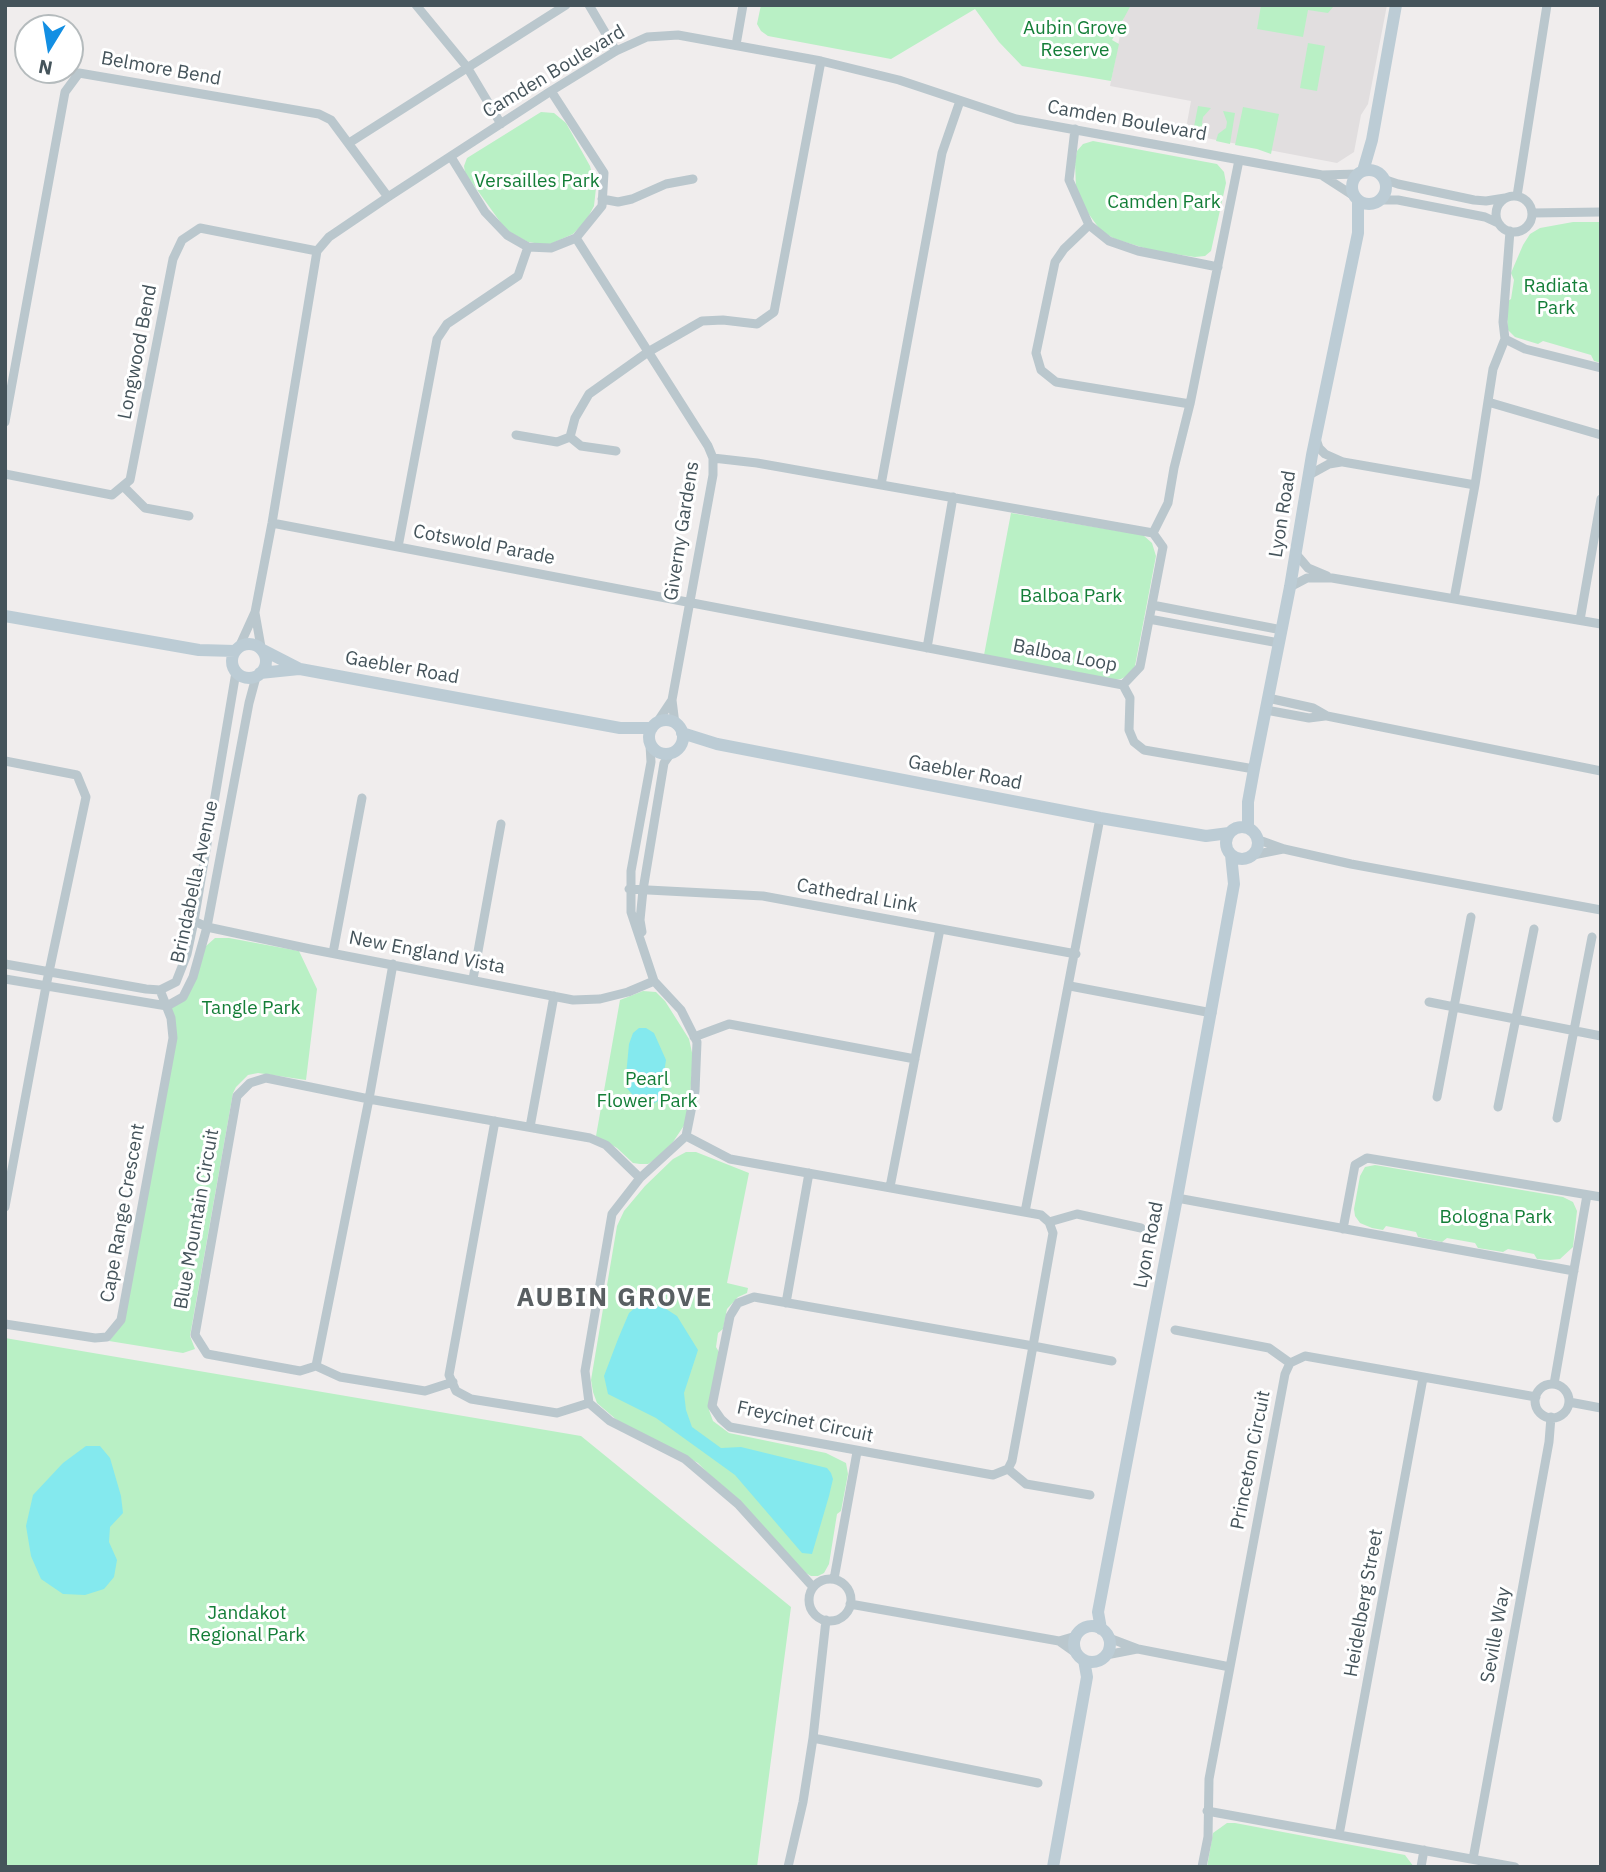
<!DOCTYPE html>
<style>
body{margin:0}
#map{position:relative;width:1606px;height:1872px;overflow:hidden;background:#f0eded;font-family:"IBM Plex Sans",sans-serif}
canvas{display:block}
.frame{position:absolute;inset:0;border:7px solid #45545b;pointer-events:none}
.north{position:absolute;left:14px;top:14px;width:70px;height:70px;box-sizing:border-box;background:#fff;border:2px solid #b5bbbd;border-radius:50%;rotate:191deg;font-size:19px;font-weight:700;line-height:28px;text-align:center;color:#45545b}
.north::after{content:'';display:block;margin:auto;width:24px;height:32px;background:#138fe3;clip-path:polygon(50% 0,100% 100%,50% 72%,0 100%)}
</style>
<div id="map">
<canvas width="1606" height="1872"></canvas>
<div class="frame"></div>
<div class="north">N</div>
</div>
<script>
const context = document.querySelector('canvas').getContext('2d');
context.lineJoin = 'round';
function paint(path, color) { context.fillStyle = color; context.fill(path, 'evenodd'); }
const poly = rows => new Path2D(rows.map(r => 'M' + r).join(''));
function strokePath(path, color, width, dash) { context.strokeStyle = color; context.lineWidth = width; context.lineCap = dash ? 'butt' : 'round'; context.setLineDash(dash || []); context.stroke(path); }
function drawText(font, color, halo, rows, align = 'center') {
  context.font = font + ' "IBM Plex Sans",sans-serif'; context.lineWidth = 6; context.setLineDash([]); context.textBaseline = 'middle'; context.strokeStyle = halo; context.fillStyle = color; for (const [text, x, y, turn = 0] of rows) {
    context.save(); context.translate(x, y); context.rotate((+turn || 0) * Math.PI / 180); context.textAlign = isNaN(turn) ? turn : align; if (halo) context.strokeText(text, 0, 0); context.fillText(text, 0, 0); context.restore();
  }
}
paint(poly([
 [1126,5,1387,5,1368,104,1361,115,1354,152,1337,163,1185,134,1191,101,1110,86]
]), '#e1dedf');
paint(poly([
 [761,5,1131,5,1112,40,1119,44,1111,81,1022,66,999,42,975,9,891,59,768,36,761,31,757,24],
 [1261,5,1326,5,1333,7,1328,13,1308,10,1303,37,1257,29],
 [1308,43,1325,46,1317,91,1300,88],
 [1198,106,1211,108,1203,117,1202,123,1207,132,1205,139,1192,137],
 [1243,107,1279,114,1271,154,1257,149,1235,145],
 [1223,111,1235,113,1230,144,1216,141,1218,134,1226,128,1227,122],
 [541,112,554,113,566,123,590,166,596,188,594,206,586,221,573,234,548,245,528,242,506,230,465,173,464,166,467,158],
 [1093,141,1217,164,1224,172,1226,183,1211,251,1205,256,1195,257,1154,251,1115,239,1101,231,1088,213,1076,189,1075,161,1077,151,1083,144],
 [1573,222,1601,222,1601,363,1594,361,1591,355,1543,341,1538,344,1515,337,1508,330,1506,302,1511,299,1514,280,1511,273,1523,245,1530,234,1540,228],
 [1011,513,1143,535,1152,543,1156,556,1135,666,1129,675,1121,679,1111,680,984,655],
 [215,938,229,938,299,951,317,989,306,1080,258,1073,248,1075,236,1087,233,1093,190,1336,195,1349,183,1353,109,1341,124,1322,176,1037,171,1008,195,976,206,946],
 [643,991,656,992,665,1001,689,1039,693,1057,690,1097,685,1124,673,1142,656,1159,648,1164,640,1164,633,1163,617,1148,596,1136,620,1000],
 [686,1152,696,1152,749,1173,727,1283,748,1288,747,1293,738,1297,727,1309,723,1329,718,1333,716,1347,719,1352,709,1410,713,1421,729,1433,826,1453,846,1463,848,1474,841,1511,837,1514,829,1564,824,1573,818,1576,811,1576,804,1572,698,1463,618,1421,597,1403,593,1392,591,1380,617,1226,624,1211,645,1186,673,1159],
 [1375,1165,1563,1197,1573,1202,1577,1211,1573,1247,1560,1259,1550,1260,1537,1259,1534,1254,1508,1249,1503,1252,1478,1248,1475,1243,1447,1238,1442,1242,1418,1237,1416,1232,1386,1226,1383,1230,1372,1228,1360,1223,1355,1216,1354,1209,1360,1176,1365,1167],
 [5,1338,581,1436,791,1607,757,1867,5,1867],
 [1227,1823,1235,1823,1405,1855,1414,1867,1207,1867,1213,1833]
]), '#b9f0c5');
paint(poly([
 [639,1028,646,1028,654,1033,666,1060,661,1093,658,1101,653,1104,636,1099,625,1086,629,1044,633,1033],
 [645,1305,663,1307,677,1316,698,1350,684,1393,686,1410,692,1427,721,1448,741,1447,827,1468,831,1473,833,1479,829,1496,812,1554,802,1553,735,1475,656,1418,608,1394,604,1376,618,1339,629,1313,636,1307],
 [86,1446,100,1446,110,1458,121,1496,123,1513,110,1527,109,1542,117,1560,114,1577,104,1589,85,1595,63,1594,41,1579,31,1556,26,1526,33,1495,63,1463]
]), '#84e9ee');
strokePath(poly([
 [416,5,467,67,501,124],
 [589,5,616,51],
 [736,45,743,5],
 [1075,129,1069,180,1089,225,1109,241,1138,251,1218,267],
 [349,143,566,5],
 [451,157,485,212,507,235,528,247,551,248,576,238,602,206,604,173,551,91],
 [1323,176,1354,196],
 [1383,179,1398,184,1474,200,1486,201,1505,198],
 '1496 214a18 18 0 1 1 36 0a18 18 0 1 1-36 0Z',
 [1517,196,1547,5],
 [602,199,618,202,632,199,666,184,693,179],
 [1380,200,1398,200,1485,217,1498,223],
 [1533,213,1601,212],
 [1089,225,1064,249,1055,262,1036,353,1041,370,1056,382,1190,404],
 [1510,231,1503,322,1505,339,1525,349,1601,368],
 [576,238,708,446,713,458,713,475,672,700,675,724],
 [1488,402,1601,435],
 [5,422,65,92,79,73,319,114,331,120,388,197],
 [516,435,557,442,570,437],
 [570,437,575,418,589,394,648,352,702,321,723,320,757,324,774,312,821,61],
 [570,437,581,446,616,451],
 [1316,439,1319,448,1325,454,1343,462,1475,485],
 [5,474,112,495,130,480,173,259,182,240,200,228,317,251],
 [1309,475,1329,464,1341,462],
 [881,485,942,153,960,101],
 [123,486,145,508,189,516],
 [272,523,1123,685,1140,667,1163,547,1153,533,757,463,713,458],
 [1153,533,1168,503,1174,468,1190,404,1239,160],
 [398,547,437,339,447,324,518,276,528,247],
 [1296,554,1308,568,1327,576],
 [1290,587,1307,578,1332,578,1601,624],
 [1454,599,1475,485,1493,369,1505,339],
 [1152,605,1282,630],
 [255,613,261,647],
 [1149,619,1279,643],
 [1580,620,1601,499],
 [240,645,255,612,272,523,317,251,329,237,388,197,551,91,616,51,647,37,678,35,821,61,899,80,1016,119,1322,175,1358,174],
 [927,648,953,497],
 [1123,685,1130,698,1129,730,1134,742,1144,750,1254,769],
 [1268,698,1313,708,1327,716,1601,771],
 [1266,710,1309,718,1325,716],
 [656,724,672,700],
 [5,761,77,775,86,797,46,986,5,1207],
 [1259,840,1284,849,1351,864,1601,910],
 [1253,855,1283,849],
 [629,889,763,896,1076,954],
 [194,921,207,927,310,949,573,1000,600,999,628,992,654,981],
 [642,932,640,920,643,890,664,763,671,753],
 [333,953,362,798],
 [5,964,146,989,160,990,176,982,187,954,194,921,236,672],
 [393,964,369,1099,316,1366,300,1371,207,1354,195,1335,237,1096,250,1083,266,1078,369,1099,590,1138,606,1145,640,1178],
 [5,979,167,1006,183,997,193,977,207,927,249,703,256,677],
 [473,979,501,824],
 [1070,986,1212,1013],
 [1429,1002,1601,1036],
 [694,1037,729,1024,915,1059],
 [1437,1097,1471,917],
 [1498,1107,1534,929],
 [1557,1118,1592,937],
 [495,1121,449,1375,456,1391,471,1399,557,1413,589,1403],
 [530,1127,554,996],
 [686,1136,730,1159,1041,1215,1049,1222,1053,1233,1033,1346,1012,1461,1008,1469,993,1475,730,1427,721,1419,712,1406,730,1316,738,1303,754,1297,1033,1346,1112,1361],
 [890,1187,940,929],
 [1177,1198,1574,1271],
 [1025,1212,1100,818],
 [1049,1222,1077,1214,1141,1228],
 [1343,1229,1355,1165,1367,1158,1601,1197],
 [786,1303,809,1173],
 [5,1324,95,1338,107,1337,121,1320,173,1038,171,1018,160,990],
 [1175,1330,1269,1348,1290,1363],
 [316,1366,340,1377,425,1391,453,1382],
 [1554,1384,1587,1195],
 '1535 1401a17 17 0 1 1 34 0a17 17 0 1 1-34 0Z',
 [1569,1402,1601,1408],
 [589,1403,585,1371,612,1214,640,1178,686,1136,695,1091,697,1042,681,1010,654,981,631,912,631,871,651,762,650,745],
 [589,1403,610,1421,685,1459,738,1504,813,1587],
 [1008,1469,1026,1484,1090,1495],
 [834,1579,857,1452],
 '809 1600a21 21 0 1 1 42 0a21 21 0 1 1-42 0Z',
 [850,1604,1059,1641,1076,1636],
 [1109,1638,1138,1649,1230,1667],
 [1059,1641,1076,1653],
 [1106,1655,1137,1649],
 [813,1738,1038,1783],
 [1207,1811,1515,1867],
 [1339,1835,1423,1378],
 [1473,1859,1549,1442,1551,1417],
 [788,1867,803,1802,813,1738,826,1620],
 [1202,1867,1208,1837,1209,1779,1285,1374,1290,1363,1305,1356,1536,1397],
 [1421,1867,1424,1850]
]), '#bac7cd', 9);
strokePath(poly([
 '1352 187a17 17 0 1 1 34 0a17 17 0 1 1-34 0Z',
 [1363,171,1372,140,1396,5],
 [5,616,199,650,235,651],
 '232 661a17 17 0 1 1 34 0a17 17 0 1 1-34 0Z',
 [263,650,300,669,620,728,652,728],
 [260,673,299,669],
 '649 737a17 17 0 1 1 34 0a17 17 0 1 1-34 0Z',
 [682,733,717,744,1100,818,1206,836,1229,833],
 '1226 843a16 16 0 1 1 32 0a16 16 0 1 1-32 0Z',
 [1248,827,1248,802,1254,769,1290,587,1312,455,1358,233,1358,201],
 '1074 1644a18 18 0 1 1 36 0a18 18 0 1 1-36 0Z',
 [1101,1629,1098,1612,1177,1198,1234,884,1231,855],
 [1053,1867,1087,1677,1084,1660]
]), '#bcccd5', 12);
drawText('19px', '#147e38', '#fff', [
 ["Aubin Grove",1075,29],
 ["Reserve",1075,51],
 ["Versailles Park",537,182],
 ["Camden Park",1164,203],
 ["Radiata",1556,287],
 ["Park",1556,309],
 ["Balboa Park",1071,597],
 ["Tangle Park",251,1009],
 ["Pearl",647,1080],
 ["Flower Park",647,1102],
 ["Bologna Park",1496,1218],
 ["Jandakot",247,1614],
 ["Regional Park",247,1636]
]);
drawText('19px', '#45545b', '#fff', [
 ["Belmore Bend",161,69,10],
 ["Camden Boulevard",554,72,-31],
 ["Camden Boulevard",1127,121,10],
 ["Longwood Bend",138,352,-79],
 ["Lyon Road",1283,514,-81],
 ["Giverny Gardens",682,531,-81],
 ["Cotswold Parade",484,545,11],
 ["Balboa Loop",1065,656,11],
 ["Gaebler Road",402,668,10],
 ["Gaebler Road",965,773,11],
 ["Brindabella Avenue",195,882,-78],
 ["Cathedral Link",857,896,10],
 ["New England Vista",427,953,11],
 ["Cape Range Crescent",123,1213,-80],
 ["Blue Mountain Circuit",197,1219,-80],
 ["Lyon Road",1149,1245,-79],
 ["Freycinet Circuit",805,1422,12],
 ["Princeton Circuit",1251,1460,-79],
 ["Heidelberg Street",1364,1603,-80],
 ["Seville Way",1496,1635,-80]
]);
context.letterSpacing = '2px';
drawText('bold 26px', '#595f62', '#fff', [
 ["AUBIN GROVE",615,1298]
]);
context.letterSpacing = '0px';
</script>
